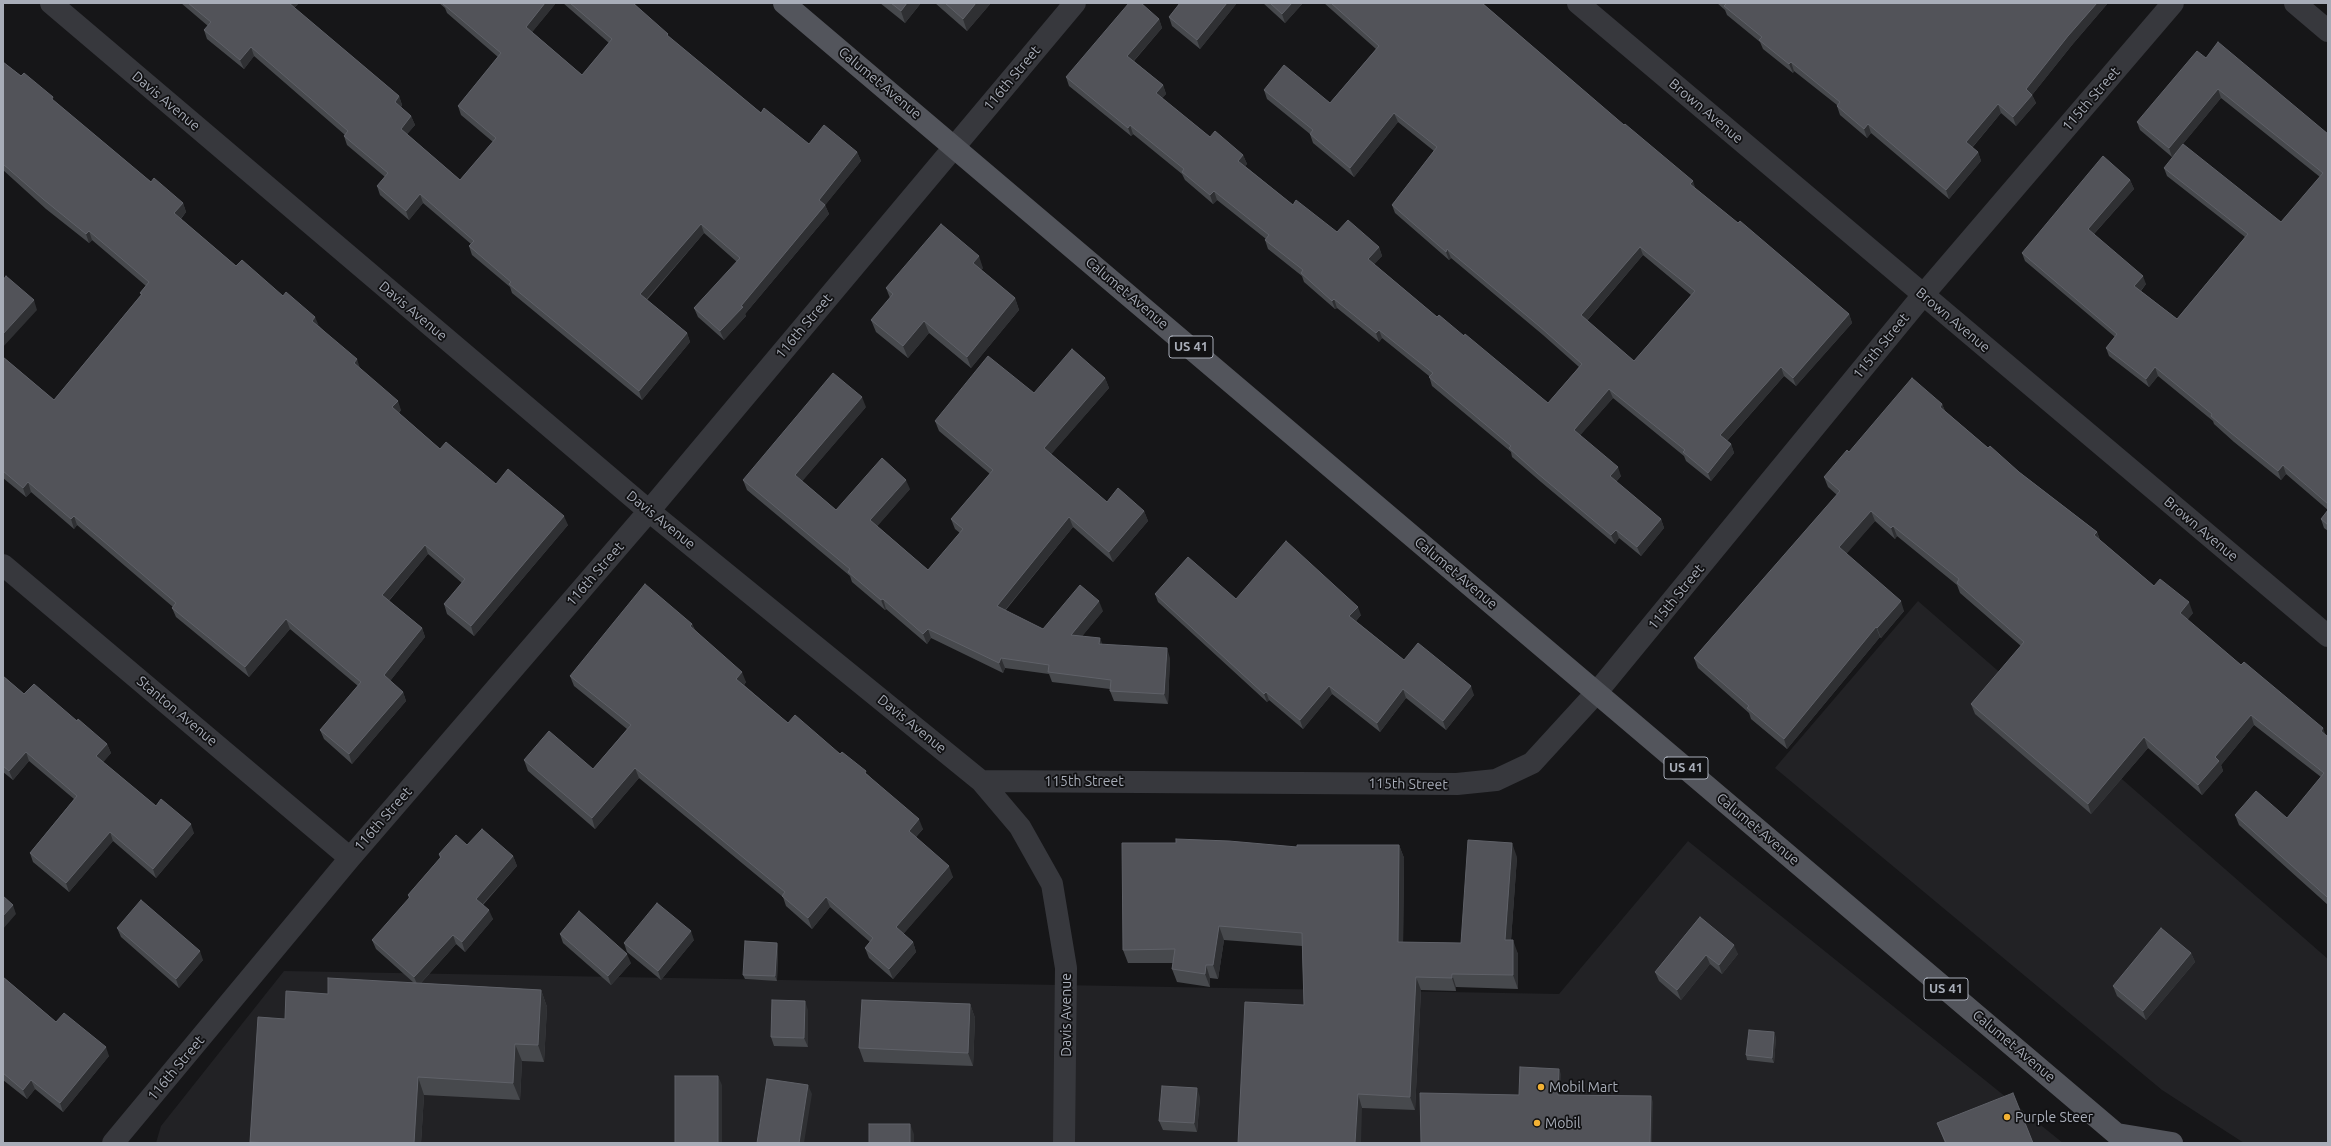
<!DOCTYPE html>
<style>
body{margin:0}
#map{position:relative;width:2331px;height:1146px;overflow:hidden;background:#161618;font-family:Ubuntu,sans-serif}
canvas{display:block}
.frame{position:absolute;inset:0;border:4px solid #a8adb8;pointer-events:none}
</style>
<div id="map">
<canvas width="2331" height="1146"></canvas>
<div class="frame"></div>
</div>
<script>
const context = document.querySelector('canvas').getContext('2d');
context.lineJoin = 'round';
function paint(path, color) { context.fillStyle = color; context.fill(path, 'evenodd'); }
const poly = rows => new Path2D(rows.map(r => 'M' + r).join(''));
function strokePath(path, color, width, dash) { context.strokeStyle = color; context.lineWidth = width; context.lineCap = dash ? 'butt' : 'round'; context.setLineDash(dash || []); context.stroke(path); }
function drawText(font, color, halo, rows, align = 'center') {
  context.font = font + ' Ubuntu,sans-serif'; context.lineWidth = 3.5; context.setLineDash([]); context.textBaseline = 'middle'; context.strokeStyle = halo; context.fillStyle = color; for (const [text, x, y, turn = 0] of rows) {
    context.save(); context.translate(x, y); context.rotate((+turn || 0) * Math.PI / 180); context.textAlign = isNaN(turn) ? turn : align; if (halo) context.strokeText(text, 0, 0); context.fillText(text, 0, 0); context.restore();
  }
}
paint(poly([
 [1918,601,2328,959,2328,1143,2244,1143,2162,1090,1775,768],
 [1688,841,2063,1143,156,1143,161,1126,284,971,1559,994]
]), '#222225');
strokePath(poly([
 [51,3,649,511,981,781,1020,827,1052,884,1066,968,1064,1143],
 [1578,3,2328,636],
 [2295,3,2328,31],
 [3,565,350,858],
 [981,781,1457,784,1496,780,1532,763,1597,692,1923,295,2173,3],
 [113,1143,350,858,649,511,1075,3]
]), '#37383d', 22);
strokePath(poly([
 [784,3,2127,1143],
 [2117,1134,2172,1143]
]), '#53555c', 22);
paint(poly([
 [181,3,297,3,298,4,294,8,399,96,402,105,401,107,411,116,415,125,407,134,460,180,493,142,461,115,458,106,498,57,447,13,445,8,439,3,556,3,532,32,582,75,609,43,563,3,633,3,670,38,761,113,809,144,857,152,861,161,825,205,829,214,745,314,746,316,724,340,698,317,694,308,737,262,704,233,647,300,687,333,690,342,642,400,512,293,510,287,472,255,469,246,471,244,423,203,409,220,380,195,377,186,385,177,347,145,344,136,345,135,254,56,244,69,207,39,204,30,208,26],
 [880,3,921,3,905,23],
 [935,3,991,3,967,31],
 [1180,3,1237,3,1200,49,1172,26,1169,17],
 [1263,3,1303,3,1285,23],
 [1324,3,1482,3,1696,189,1849,314,1852,323,1796,386,1784,376,1727,441,1731,444,1734,453,1711,481,1686,461,1684,456,1613,398,1580,435,1621,476,1616,482,1661,519,1664,528,1641,556,1619,538,1615,544,1541,482,1512,457,1511,452,1432,386,1429,376,1382,338,1379,342,1337,308,1335,309,1304,282,1302,276,1268,249,1265,240,1266,239,1217,200,1213,204,1185,180,1182,174,1133,134,1131,136,1069,86,1066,77,1159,19,1162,28,1134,61,1163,85,1166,94,1162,98,1210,137,1243,155,1247,164,1245,166,1293,205,1337,232,1379,247,1382,256,1374,264,1437,317,1548,403,1579,367,1543,335,1451,258,1449,260,1395,213,1392,205,1434,151,1398,122,1354,177,1313,143,1310,134,1267,99,1264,90,1330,103,1376,49],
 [1643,255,1691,295,1634,361,1587,321],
 [1717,3,2108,3,2072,45,2032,95,2036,103,2016,126,2001,113,1972,148,1978,152,1981,161,1949,199,1871,133,1867,138,1840,115,1837,106,1837,105,1794,71,1793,73,1763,49,1760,42,1727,15,1725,10],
 [2206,58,2328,134,2328,510,2286,474,2281,480,2234,442,2214,424,2213,421,2158,376,2149,387,2109,356,2106,348,2115,337,2025,261,2022,253,2130,180,2134,189,2094,234,2146,284,2141,291,2177,319,2245,237,2167,176,2164,168,2281,222,2320,177,2221,98,2172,157,2140,130,2137,122],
 [3,62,55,102,151,182,183,203,186,212,181,219,236,266,319,326,401,410,399,413,440,449,496,484,568,525,474,636,447,614,444,604,462,583,428,554,389,601,422,628,425,637,390,681,403,692,406,701,352,764,324,739,320,730,358,686,290,629,249,677,176,617,172,608,173,607,77,525,74,529,31,492,26,497,3,478,3,357,54,400,141,295,140,293,146,286,92,240,89,243,46,209,3,170],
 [983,268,981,270,1015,298,1019,310,971,368,929,333,908,358,876,332,871,320,890,298,886,288],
 [1105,378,1109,388,1051,454,1107,502,1144,511,1148,521,1113,562,1073,527,1005,611,1043,629,1103,611,1082,636,1102,645,1170,658,1168,704,1114,701,1110,691,1110,689,1052,682,1049,674,1005,668,1003,673,931,638,927,644,886,609,885,610,852,582,850,576,747,490,743,480,866,407,802,481,836,510,910,489,877,526,928,570,960,533,955,529,951,519,990,474,939,431,935,421,1034,393],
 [1942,404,1945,411,1988,448,2019,472,2097,532,2100,540,2154,586,2193,613,2187,620,2241,665,2328,737,2328,905,2239,825,2235,815,2287,818,2321,777,2254,725,2221,765,2223,771,2202,795,2148,748,2091,814,1975,714,1971,704,2021,646,1960,593,1957,585,1897,536,1895,539,1875,521,1846,553,1904,611,1881,638,1880,637,1787,749,1751,719,1749,713,1698,668,1694,658,1837,495,1828,487,1824,477],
 [2328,510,2328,531,2324,528,2321,519],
 [1155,594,1236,599,1361,615,1356,621,1404,660,1474,695,1446,730,1406,698,1380,732,1332,694,1303,729,1269,700,1267,702,1158,602],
 [692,624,695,630,746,682,744,685,788,723,840,754,867,774,923,829,916,837,953,877,903,934,913,942,916,952,893,979,869,958,865,948,870,942,830,907,812,929,786,906,783,897,639,778,595,829,528,771,524,760,593,769,627,729,574,686,570,676],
 [3,676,24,694,77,721,107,744,111,753,103,762,156,806,194,833,156,878,113,841,69,892,33,862,30,853,74,799,29,761,13,780,3,772],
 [467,845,513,856,517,866,483,905,493,919,465,952,456,944,421,983,541,990,547,1007,544,1062,522,1061,520,1100,424,1095,421,1143,251,1143,250,1142,285,1019,328,994,414,983,376,949,372,940,409,899,408,895,440,858,439,854],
 [1399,845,1404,858,1403,942,1461,943,1517,857,1511,940,1518,954,1518,989,1456,987,1456,991,1421,990,1415,1110,1362,1108,1304,1005,1302,946,1224,940,1218,979,1210,978,1210,987,1177,982,1172,969,1173,963,1128,963,1123,950,1297,847],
 [1700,917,1738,954,1722,974,1710,964,1681,1000,1659,981,1655,972],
 [117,928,203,960,179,988,121,937],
 [560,934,631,963,611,985,563,943],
 [694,940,661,980,627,952,624,943],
 [777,943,778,947,777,981,745,979,743,975],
 [2191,953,2195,962,2146,1020,2117,996,2113,986],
 [3,977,56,1022,109,1056,63,1112,35,1089,27,1099,3,1080],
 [970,1004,975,1018,973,1066,864,1062,859,1048],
 [808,1010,808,1047,774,1046,771,1037],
 [1776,1037,1774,1063,1747,1060,1746,1055],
 [1200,1097,1197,1132,1163,1130,1159,1121],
 [1937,1123,2033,1143,1945,1143]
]), '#47494d');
paint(poly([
 [288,3,297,3,298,4,291,11],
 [545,3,556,3,529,36,526,27],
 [907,3,921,3,905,23,901,11],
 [976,3,991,3,967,31,963,19],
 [1227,3,1237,3,1200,49,1197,40],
 [1292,3,1303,3,1285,23,1282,14],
 [2097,3,2108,3,2072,45,2032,95,2036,103,2016,126,2013,117,2026,89,2068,36],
 [1159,19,1162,28,1130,65,1127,56],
 [251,47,254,56,244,69,240,60],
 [1791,62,1794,71,1793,73,1789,64],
 [1163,85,1166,94,1159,102,1156,93],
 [2218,89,2221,98,2172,157,2169,148],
 [399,96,402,105,398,111,395,102],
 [1998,104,2001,113,1969,151,1966,142],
 [1394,113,1398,122,1354,177,1350,168],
 [411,116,415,125,404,138,401,129],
 [1868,124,1871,133,1867,138,1864,129],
 [1130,125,1133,134,1131,136,1128,128],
 [857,152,861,161,822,209,819,200],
 [1978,152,1981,161,1949,199,1946,190],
 [1243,155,1247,164,1242,170,1238,161],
 [2130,180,2134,189,2091,237,2088,229],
 [1693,181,1696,190,1690,184],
 [1214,191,1217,200,1213,204,1210,195],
 [420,194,423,203,409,220,406,211],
 [183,203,186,212,178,222,174,213],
 [825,205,829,214,745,314,746,316,724,340,720,331],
 [701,224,704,233,643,303,640,294],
 [89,231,92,240,89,243,86,234],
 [1379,247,1382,256,1371,268,1368,259],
 [1640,247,1643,255,1584,324,1581,315],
 [1447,249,1451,258,1449,260,1446,252],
 [979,256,983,268,977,275,973,263],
 [2143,276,2146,284,2138,294,2134,286],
 [1015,298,1019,310,971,368,967,357],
 [1334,299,1337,308,1335,309,1332,301],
 [34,300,37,310,3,347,3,334],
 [1849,314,1852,323,1796,386,1793,378],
 [315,317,319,326,312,321],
 [924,321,929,333,908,358,903,346],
 [1379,330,1382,338,1379,342,1376,333],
 [687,333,690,342,642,400,639,391],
 [357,359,360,368,357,372,354,363],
 [1781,367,1784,376,1724,444,1720,435],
 [2155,367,2158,376,2149,387,2146,379],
 [1105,378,1109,388,1048,458,1044,448],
 [1609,389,1613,398,1577,439,1574,430],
 [862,397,866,407,799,485,795,475],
 [398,401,401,410,395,417,392,407],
 [1942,404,1946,414,1940,407],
 [1731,444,1734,453,1711,481,1708,473],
 [2283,465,2286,474,2281,480,2278,471],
 [1618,467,1621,476,1613,485,1610,476],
 [906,480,910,489,874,530,870,520],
 [28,482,31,492,26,497,23,488],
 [1144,511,1148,521,1113,562,1109,552],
 [1871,511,1875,521,1843,558,1839,547],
 [74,516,77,525,74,529,71,519],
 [564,516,568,525,474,636,471,626],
 [1069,517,1073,527,1000,616,997,606],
 [1661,519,1664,528,1641,556,1637,547],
 [1893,526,1897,536,1895,539,1891,528],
 [1616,530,1619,538,1615,544,1611,535],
 [2097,532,2100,542,2094,535],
 [425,545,428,554,385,605,382,595],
 [883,599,886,609,885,610,881,600],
 [1099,601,1103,611,1075,645,1071,635],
 [1901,601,1904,611,1881,638,1877,628],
 [2189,602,2193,613,2184,624,2180,613],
 [1358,607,1361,615,1352,625,1349,616],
 [286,619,290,629,249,677,245,667],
 [692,624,696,634,690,626],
 [1876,627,1880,637,1787,749,1784,739],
 [422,628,425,637,387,685,384,675],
 [928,629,931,638,927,644,923,634],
 [1100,638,1104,648,1099,644],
 [1167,648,1170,658,1168,704,1164,694],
 [1001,658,1005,668,1003,673,999,663],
 [742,672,746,682,740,689,736,679],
 [1329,686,1332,694,1303,729,1300,720],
 [1471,686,1474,695,1446,730,1443,721],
 [1403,689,1406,698,1380,732,1377,723],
 [403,692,406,701,352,764,349,754],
 [1266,692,1269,700,1267,702,1264,694],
 [2251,715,2254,725,2221,765,2223,771,2202,795,2198,785,2215,757],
 [2323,728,2327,738,2321,731],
 [2144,737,2148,748,2091,814,2088,804],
 [107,744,111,753,100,766,96,756],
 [26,752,29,761,13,780,9,771],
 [635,768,639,778,595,829,592,818],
 [919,819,923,829,912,841,909,831],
 [191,824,194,833,156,878,153,869],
 [110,832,113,841,69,892,66,883],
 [1512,843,1517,857,1510,954,1505,940],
 [1399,845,1404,858,1403,955,1398,942],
 [513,856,517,866,479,908,476,899],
 [949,866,953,877,900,938,896,927],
 [826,897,830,907,812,929,808,918],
 [13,905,16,914,3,929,3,916],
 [489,910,493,919,465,952,462,942],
 [1219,926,1224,940,1218,979,1213,965],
 [691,931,694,940,661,980,658,971],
 [453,935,456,944,418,986,414,977],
 [1513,940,1518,954,1518,989,1513,975],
 [913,942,916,952,893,979,889,969],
 [777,943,778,947,777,981,775,976],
 [1734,945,1738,954,1722,974,1719,965],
 [200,951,203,960,179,988,176,979],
 [2191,953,2195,962,2146,1020,2143,1011],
 [627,954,631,963,611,985,608,976],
 [1706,955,1710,964,1681,1000,1677,990],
 [1206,965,1210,978,1210,987,1205,974],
 [1452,974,1456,987,1456,991,1452,978],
 [1416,977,1421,990,1415,1110,1410,1097],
 [541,990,547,1007,544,1062,538,1045],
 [805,1001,808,1010,808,1047,804,1038],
 [970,1004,975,1018,973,1066,968,1053],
 [1774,1032,1776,1037,1774,1063,1772,1058],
 [515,1044,522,1061,520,1100,513,1083],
 [106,1047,109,1056,63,1112,60,1103],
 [1559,1069,1561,1074,1560,1100,1558,1095],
 [718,1076,722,1085,722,1143,718,1143],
 [418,1077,424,1095,421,1143,414,1143],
 [31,1080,35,1089,27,1099,23,1090],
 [808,1085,812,1094,804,1143,799,1143],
 [1197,1088,1200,1097,1197,1132,1194,1123],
 [1358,1094,1362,1108,1361,1143,1355,1143],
 [1651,1096,1653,1102,1652,1143,1650,1143],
 [910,1124,914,1134,914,1143,910,1143]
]), '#2f3033');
const building = poly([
 [188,3,289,3,399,96,395,102,411,116,401,129,460,180,496,138,458,106,501,53,443,4,444,3,545,3,526,27,582,75,612,39,570,3,633,3,668,34,667,35,761,113,764,108,809,144,824,125,857,152,819,200,825,205,741,306,743,307,720,331,694,308,740,258,701,224,640,294,687,333,639,391,509,284,511,282,469,246,474,241,420,194,406,211,377,186,388,173,344,136,348,131,251,47,240,60,204,30,211,22,188,3],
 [891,3,907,3,901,11,891,3],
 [945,3,976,3,963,19,945,3],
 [1129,3,1141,3,1159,19,1127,56,1163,85,1156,93,1210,137,1215,131,1243,155,1238,161,1293,205,1296,200,1337,232,1348,220,1379,247,1368,259,1437,317,1439,315,1464,336,1465,334,1548,403,1582,364,1539,326,1447,249,1446,252,1392,205,1437,147,1394,113,1350,168,1310,134,1313,130,1264,90,1284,65,1330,103,1379,46,1331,3,1482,3,1624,125,1625,124,1693,181,1690,184,1738,223,1740,221,1849,314,1793,378,1781,367,1720,435,1731,444,1708,473,1683,452,1685,450,1609,389,1574,430,1618,467,1610,476,1661,519,1637,547,1616,530,1611,535,1537,473,1509,448,1511,446,1429,377,1433,373,1379,330,1376,333,1334,299,1332,301,1301,273,1303,270,1265,240,1269,235,1214,191,1210,195,1182,172,1184,169,1130,125,1128,128,1066,77,1129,3],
 [1640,247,1695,291,1634,361,1581,315,1640,247],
 [1180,3,1227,3,1197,40,1169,17,1180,3],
 [1270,3,1292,3,1282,14,1270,3],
 [1725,3,2097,3,2068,36,2026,89,2032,95,2013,117,1998,104,1966,142,1978,152,1946,190,1868,124,1864,129,1837,106,1840,102,1791,62,1789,64,1759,40,1762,37,1724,6,1726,4,1725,3],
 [2218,42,2328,134,2328,504,2283,465,2278,471,2231,433,2211,416,2212,414,2155,367,2146,379,2106,348,2117,334,2022,253,2103,156,2130,180,2088,229,2143,276,2134,286,2177,319,2248,234,2164,168,2183,144,2281,222,2323,173,2218,89,2169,148,2137,122,2197,51,2206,58,2218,42],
 [3,62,21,76,24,73,53,97,52,99,151,182,154,178,183,203,174,213,236,266,242,260,283,296,286,292,315,317,312,321,357,359,354,363,398,401,392,407,440,449,446,442,496,484,508,469,564,516,471,626,444,604,465,579,425,545,382,595,422,628,384,675,403,692,349,754,320,730,361,682,286,619,245,667,172,608,176,603,74,516,71,519,28,482,23,488,3,471,3,357,54,400,142,294,140,293,149,282,89,231,86,234,43,199,3,164,3,62],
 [941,224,979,256,973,263,1015,298,967,357,924,321,903,346,871,320,893,294,886,288,941,224],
 [6,276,34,300,3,334,3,280,6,276],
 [1072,349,1105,378,1044,448,1107,502,1118,488,1144,511,1109,552,1069,517,997,606,1043,629,1080,585,1099,601,1071,635,1100,638,1099,644,1167,648,1164,694,1110,691,1111,680,1048,672,1049,665,1001,658,999,663,928,629,923,634,883,599,881,600,848,572,850,569,743,480,833,373,862,397,795,475,836,510,882,458,906,480,870,520,928,570,963,529,951,519,993,470,935,421,988,356,1034,393,1072,349],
 [1912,378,1942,404,1940,407,1988,448,1990,446,2019,472,2097,532,2094,535,2154,586,2160,579,2189,602,2180,613,2241,665,2244,662,2323,728,2321,731,2328,737,2328,830,2327,831,2328,832,2328,895,2327,897,2235,815,2256,791,2287,818,2324,773,2251,715,2215,757,2219,761,2198,785,2144,737,2088,804,1971,704,2024,642,1957,583,1959,579,1893,526,1891,528,1871,511,1839,547,1901,601,1877,628,1876,627,1784,739,1747,708,1749,706,1694,658,1840,491,1824,477,1847,450,1849,452,1912,378],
 [2328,510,2328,525,2321,519,2328,510],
 [1286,541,1358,607,1349,616,1404,660,1418,643,1471,686,1443,721,1403,689,1377,723,1329,686,1300,720,1266,692,1264,694,1155,594,1188,557,1236,599,1286,541],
 [645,584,692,624,690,626,742,672,736,679,788,723,795,715,840,754,842,752,866,771,865,773,919,819,909,831,949,866,896,927,913,942,889,969,865,948,873,938,826,897,808,918,782,896,785,892,635,768,592,818,524,760,549,731,593,769,631,725,570,676,645,584],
 [3,676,24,694,34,684,77,721,78,719,107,744,96,756,156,806,161,799,191,824,153,869,110,832,66,883,30,853,77,796,26,752,9,771,3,766,3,676],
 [482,829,513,856,476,899,489,910,462,942,453,935,414,977,372,940,410,897,408,895,441,857,439,854,456,835,467,845,482,829],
 [1176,839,1229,841,1297,847,1297,845,1399,845,1398,942,1461,943,1468,840,1512,843,1505,940,1513,940,1513,975,1452,974,1452,978,1416,977,1410,1097,1358,1094,1355,1143,1238,1143,1245,1002,1304,1005,1302,933,1219,926,1213,965,1206,965,1205,974,1172,969,1175,949,1123,950,1122,843,1176,843,1176,839],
 [3,896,13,905,3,916,3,896],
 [141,900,200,951,176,979,117,928,141,900],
 [657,903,691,931,658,971,624,943,657,903],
 [579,911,627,954,608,976,560,934,579,911],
 [1700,917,1734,945,1719,965,1706,955,1677,990,1655,972,1700,917],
 [2161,928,2191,953,2143,1011,2113,986,2161,928],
 [745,941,777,943,775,976,743,975,745,941],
 [3,977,56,1022,64,1013,106,1047,60,1103,31,1080,23,1090,3,1073,3,977],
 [328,978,541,990,538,1045,515,1044,513,1083,418,1077,414,1143,272,1143,250,1142,258,1017,285,1019,286,991,328,994,328,978],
 [772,1000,805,1001,804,1038,771,1037,772,1000],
 [862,1000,970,1004,968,1053,859,1048,862,1000],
 [1749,1030,1774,1032,1772,1058,1746,1055,1749,1030],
 [1520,1067,1559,1069,1558,1095,1651,1096,1650,1143,1421,1143,1420,1093,1519,1095,1520,1067],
 [675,1076,718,1076,718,1143,675,1143,675,1076],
 [767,1079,808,1085,799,1143,757,1143,767,1079],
 [1162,1086,1197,1088,1194,1123,1159,1121,1162,1086],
 [2013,1093,2033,1143,1946,1143,1937,1123,2013,1093],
 [869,1124,910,1124,910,1143,869,1143,869,1124]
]);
paint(building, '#525359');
strokePath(building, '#5f6168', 1);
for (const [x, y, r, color] of [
 [1541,1087,4,"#f2b134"],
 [2007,1117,4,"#f2b134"],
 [1537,1123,4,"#f2b134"]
]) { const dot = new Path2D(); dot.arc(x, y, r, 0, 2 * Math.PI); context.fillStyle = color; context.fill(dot); strokePath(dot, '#111113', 1.5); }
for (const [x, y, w] of [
 [1191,347,44],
 [1686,768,44],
 [1946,989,44]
]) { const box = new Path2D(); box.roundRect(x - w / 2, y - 11, w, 22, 3); context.fillStyle = '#111113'; context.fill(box); strokePath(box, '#a8adb8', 1); }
drawText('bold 13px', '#a8adb8', null, [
 ["US 41",1191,347],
 ["US 41",1686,768],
 ["US 41",1946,989]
]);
drawText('14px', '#a8adb8', '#111113', [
 ["116th Street",1012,78,-50],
 ["Calumet Avenue",880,83,40],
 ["115th Street",2091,99,-49],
 ["Davis Avenue",166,101,40],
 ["Brown Avenue",1706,111,40],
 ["Calumet Avenue",1127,293,40],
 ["Davis Avenue",413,311,40],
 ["Brown Avenue",1953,320,40],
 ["116th Street",804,326,-50],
 ["115th Street",1881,346,-51],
 ["Davis Avenue",661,520,39],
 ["Brown Avenue",2201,529,40],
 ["Calumet Avenue",1456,573,40],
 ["116th Street",595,574,-49],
 ["115th Street",1676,597,-51],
 ["Stanton Avenue",177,711,40],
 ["Davis Avenue",912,724,39],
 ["115th Street",1084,781],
 ["115th Street",1408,784,1],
 ["116th Street",383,819,-49],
 ["Calumet Avenue",1758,829,40],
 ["Davis Avenue",1066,1015,-90],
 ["Calumet Avenue",2014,1046,40],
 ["116th Street",176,1068,-50]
]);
drawText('14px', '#a8adb8', '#111113', [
 ["Mobil Mart",1549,1087],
 ["Purple Steer",2015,1117],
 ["Mobil",1545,1123]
], 'left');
</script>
